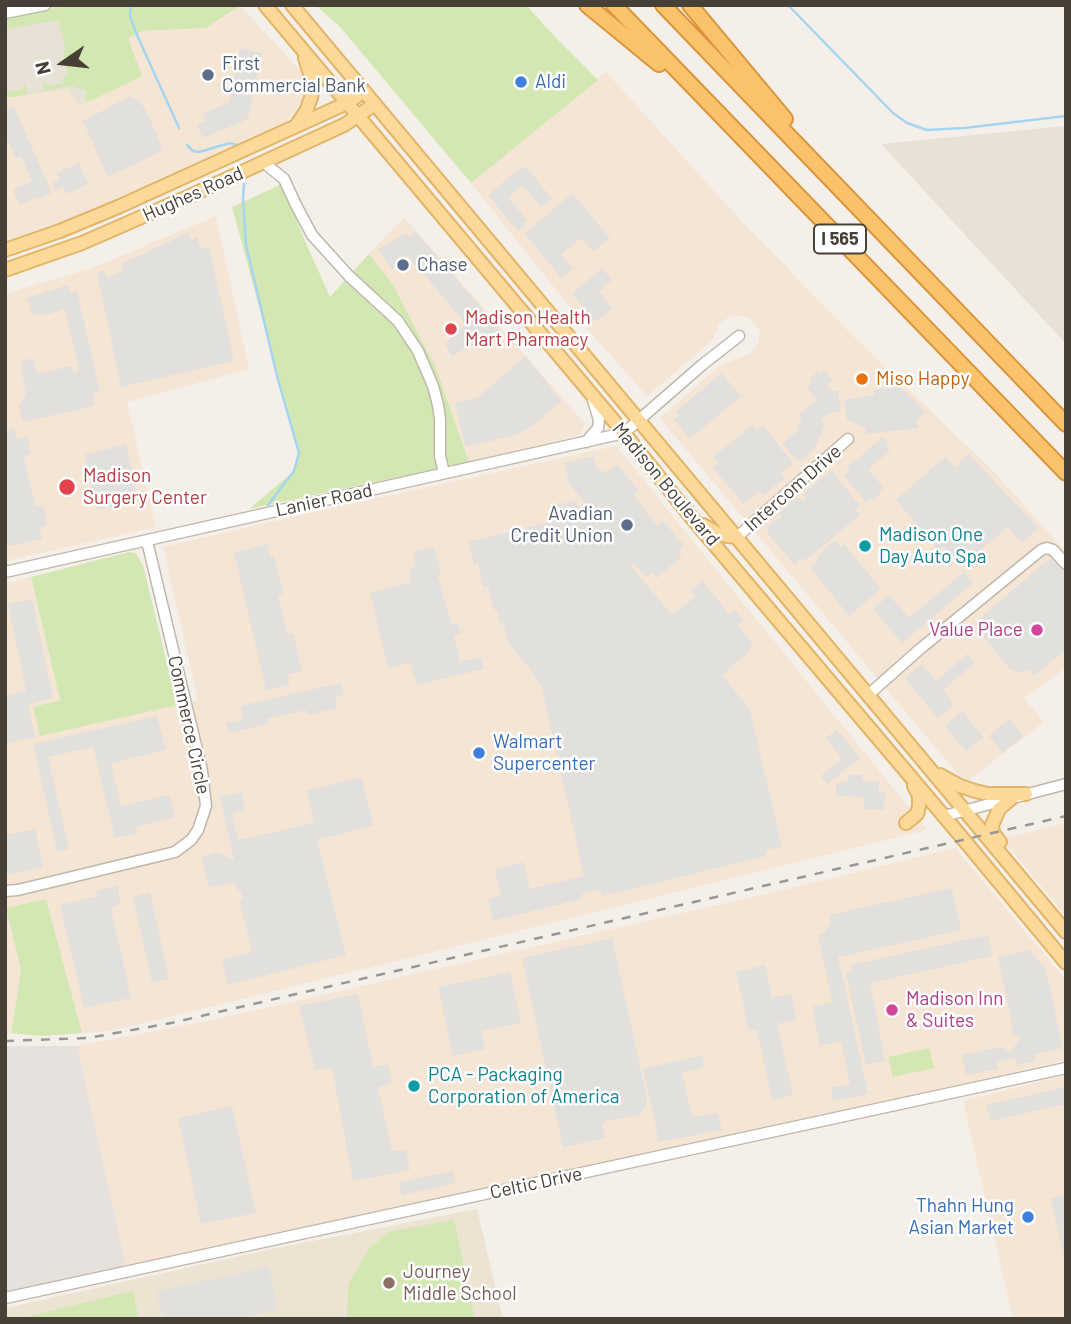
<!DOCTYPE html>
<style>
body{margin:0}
#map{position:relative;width:1071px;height:1324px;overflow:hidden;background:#f4efe8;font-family:Barlow,sans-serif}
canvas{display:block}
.frame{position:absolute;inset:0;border:7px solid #474037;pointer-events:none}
.north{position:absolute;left:28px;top:28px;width:70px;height:70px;-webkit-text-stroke:5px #fff;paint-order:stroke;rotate:256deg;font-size:19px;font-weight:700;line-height:28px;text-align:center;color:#474037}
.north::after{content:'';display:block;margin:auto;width:24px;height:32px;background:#474037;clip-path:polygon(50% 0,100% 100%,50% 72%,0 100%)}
</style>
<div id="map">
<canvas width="1071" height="1324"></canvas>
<div class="frame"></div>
<div class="north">N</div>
</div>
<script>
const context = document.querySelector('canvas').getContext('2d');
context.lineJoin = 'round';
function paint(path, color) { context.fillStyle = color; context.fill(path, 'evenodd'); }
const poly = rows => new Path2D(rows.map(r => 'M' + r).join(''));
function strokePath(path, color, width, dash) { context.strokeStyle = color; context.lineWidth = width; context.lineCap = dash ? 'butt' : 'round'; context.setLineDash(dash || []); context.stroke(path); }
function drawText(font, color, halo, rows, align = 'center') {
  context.font = font + ' Barlow,sans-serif'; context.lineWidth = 5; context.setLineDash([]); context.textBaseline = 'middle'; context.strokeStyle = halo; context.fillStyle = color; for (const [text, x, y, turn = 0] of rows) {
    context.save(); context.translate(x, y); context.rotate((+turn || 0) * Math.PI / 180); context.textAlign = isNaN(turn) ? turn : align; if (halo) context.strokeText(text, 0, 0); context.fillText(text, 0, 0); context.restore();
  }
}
paint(poly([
 [5,5,108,5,84,89,87,92,86,103,79,106,5,97],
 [1066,126,1066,344,881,144]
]), '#e8e1d6');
paint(poly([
 [239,5,301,71,304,98,285,124,139,190,47,229,5,240,5,97,68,89,79,106,141,76,127,38,142,31,206,28],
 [606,72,733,212,851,334,992,470,1066,552,1066,667,1046,683,1024,698,1044,722,965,783,660,418,721,365,750,354,758,344,760,331,749,317,731,315,718,325,712,341,647,396,589,331,471,183],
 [216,216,249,369,127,402,156,527,5,561,5,294,92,268],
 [404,217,585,424,580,435,469,462,436,368,392,283,369,254],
 [616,446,927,830,214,1006,110,1031,82,1033,46,900,6,908,21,970,11,1033,5,1033,5,583,31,577,60,700,33,707,40,735,198,700,163,547,318,511],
 [1066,823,1066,916,1002,839],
 [955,848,1066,980,1066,1060,870,1105,126,1266,77,1046,217,1019,779,891],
 [1066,1075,1066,1319,1013,1319,963,1101]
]), '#f5e5d4');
paint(poly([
 [5,1046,77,1046,126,1266,5,1293]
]), '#e6e1dd');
paint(poly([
 [477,1209,503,1319,5,1319,5,1308,277,1248]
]), '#ede3d2');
paint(poly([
 [72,5,242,5,241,7,239,6,206,28,142,31,128,38,142,76,86,103,87,92,84,89,75,88,72,85,46,91,24,95,5,98,5,91,23,90,23,86,24,84,26,85,25,86,28,94,45,90,42,81,43,80,47,86,63,83,63,77,68,75,66,66,61,66,59,61,62,59,75,68,76,67,63,58,65,45,59,22,53,21,5,29,5,18],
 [320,5,526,5,557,39,598,80,471,183,340,27,318,7],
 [282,184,305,241,330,297,369,254,392,283,436,368,469,462,249,509,294,471,299,453,232,207],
 [129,552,136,553,143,565,177,705,40,736,33,707,60,700,31,577],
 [46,899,82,1033,41,1036,11,1033,21,970,6,908],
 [929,1048,934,1068,893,1077,888,1057],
 [454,1220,475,1319,347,1319,348,1285,369,1248,391,1231],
 [133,1291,139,1319,17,1319]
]), '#d3e7b2');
paint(poly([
 [240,48,262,53,248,119,203,138,197,125,206,121,203,114,229,102],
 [130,96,140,102,146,110,163,150,108,177,83,121],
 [14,107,52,193,39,199,37,197,20,205,13,190,32,181,21,156,16,158,5,136,5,110],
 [79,163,88,184,66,194,63,187,56,191,53,183,60,180,57,173],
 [522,168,528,169,552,199,541,207,522,185,508,197,527,220,523,223,525,226,518,231,488,195,519,169],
 [572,193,610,238,594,251,581,238,561,255,573,269,562,279,525,234],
 [416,232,500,330,452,356,445,344,466,324,408,256,392,269,378,250,406,233,410,237],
 [188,233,191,240,197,237,201,248,209,247,234,361,121,387,97,274,103,270,107,277,124,271,121,264],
 [602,268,612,280,599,292,612,308,596,322,572,294],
 [68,285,70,292,77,291,100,392,92,394,94,406,23,422,19,406,26,393,20,362,33,358,37,374,71,366,73,372,79,371,65,309,42,316,41,314,32,315,27,298],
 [526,356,561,401,533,425,516,435,466,447,465,445,455,403,478,397],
 [825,370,832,380,827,385,832,391,838,391,841,412,829,413,821,421,825,425,815,448,802,461,795,459,783,444,799,429,796,425,802,420,799,415,817,400,807,387,812,382,810,379,817,372,819,375],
 [721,373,741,396,690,439,674,420,679,416,676,412],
 [900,386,925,412,917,420,919,428,866,434,865,427,847,420,844,400,874,395,874,390],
 [753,425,757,429,763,425,793,463,781,473,784,479,763,495,759,491,744,504,713,468,718,463,714,456],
 [14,428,17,440,27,437,31,454,24,456,35,506,43,505,47,526,40,528,42,539,8,546,5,532,5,430],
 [883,437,888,444,886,446,890,451,868,469,884,488,879,492,880,494,873,500,871,498,866,502,844,476,849,471,847,468],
 [126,444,138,501,97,510,84,455],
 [968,454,1039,528,1022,542,1008,527,964,564,957,562,943,546,938,550,896,500,945,457,955,467],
 [593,456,597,468,602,472,609,471,618,465,638,490,634,496,657,525,663,521,684,545,678,551,682,556,657,578,652,573,646,577,635,564,631,566,672,615,695,597,691,591,703,581,729,614,735,610,743,620,738,625,752,643,749,651,722,675,750,710,782,847,766,850,766,856,602,896,600,890,582,894,581,899,493,921,488,899,501,895,495,870,523,862,530,889,584,876,542,688,528,666,509,644,503,623,500,623,497,610,494,610,488,586,483,587,478,564,474,564,468,542,559,520,556,505,575,501,594,522,597,518,569,483,564,463],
 [831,470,860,506,855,510,860,515,807,559,799,560,795,565,767,533,768,527,776,519,779,520,782,518,779,513,798,497,803,501,806,498,803,494],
 [835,540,841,547,844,544,881,589,849,616,810,567,819,560,817,557],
 [267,544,270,557,274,556,283,593,278,596,287,634,293,633,302,671,288,674,289,685,266,690,234,553],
 [434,547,441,573,438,575,451,625,458,624,461,633,454,636,460,662,481,657,484,669,417,685,410,663,388,668,370,593,412,582,409,569,416,566,413,552],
 [1050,558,1066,574,1066,649,1034,676,1029,670,1018,672,1011,670,980,633,978,625,979,619],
 [964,572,973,583,902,643,873,609,889,595,909,618],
 [32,599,53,698,28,705,35,737,5,744,5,696,26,691,8,604],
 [967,654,975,663,943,690,954,705,938,718,905,678,922,664,936,681],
 [340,683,344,695,335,698,337,708,308,715,306,710,267,719,268,724,229,733,226,724,244,719,240,706],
 [962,711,983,737,966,751,945,726],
 [157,716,166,750,111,763,121,806,169,795,175,817,135,827,137,833,115,838,93,747,48,757,69,849,57,851,33,744],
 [1009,719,1024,736,1003,753,989,736],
 [837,730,860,758,827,784,821,776,842,759,826,738],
 [848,775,862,775,863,781,879,782,879,792,885,793,884,810,864,809,863,797,836,796,836,786,842,781,848,781],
 [361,777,373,825,317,840,346,955,228,985,222,960,252,952,240,902,243,900,241,891,238,891,235,882,209,888,202,857,218,852,234,860,220,797,241,792,245,810,232,814,238,840,314,823,307,791],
 [35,829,43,867,6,875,5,835],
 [118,885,120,903,111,908,131,998,84,1008,60,905,97,896,96,891],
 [952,888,961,930,838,957,868,1094,833,1101,831,1088,850,1084,841,1041,820,1046,812,1007,832,1002,818,935,823,934,831,922,829,915],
 [150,892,169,979,152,983,133,897],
 [988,935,992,956,870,983,885,1061,866,1065,846,973,852,971,850,965],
 [612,938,647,1098,645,1108,639,1115,605,1121,602,1125,605,1138,563,1147,522,958],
 [1029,950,1046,970,1063,1048,1034,1054,1035,1061,1017,1065,1015,1058,997,1062,997,1069,966,1075,962,1055,1001,1047,1011,1052,1020,1038,1011,1032,1013,1028,998,957],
 [765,965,772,998,791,994,797,1020,777,1024,793,1095,772,1100,757,1030,749,1031,736,972],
 [510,972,521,1023,481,1031,485,1049,453,1056,438,987],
 [358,994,373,1067,388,1064,392,1083,378,1088,392,1151,406,1150,410,1170,353,1181,332,1068,315,1070,299,1006],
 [702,1055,704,1067,682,1073,692,1117,718,1113,722,1130,659,1142,643,1069],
 [1066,1087,1066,1104,991,1121,986,1105],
 [232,1106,256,1213,201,1224,178,1118],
 [453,1171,456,1183,402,1195,399,1182],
 [1066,1195,1066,1267,1051,1199],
 [269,1267,278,1310,237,1319,163,1319,157,1291]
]), '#e2e0dd');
strokePath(poly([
 [131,5,130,16,137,35,179,128],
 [788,5,893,113,907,123,927,130,964,128,1066,116],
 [187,145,193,151,199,152,230,143,236,145],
 [244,184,243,199,246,245,277,376,299,453,294,471,268,505]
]), '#a6d6ef', 2.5);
const minor = poly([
 [5,13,45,5],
 [268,166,284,179,296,205,312,235,349,276,398,321,418,351,433,386,438,405,440,419,440,456,444,473],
 [586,442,598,428,599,420,593,400],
 [737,537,848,439],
 [5,572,624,433,702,365,739,336],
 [868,695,920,649,1041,550,1047,548,1053,550,1066,564],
 [944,816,1066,784],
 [5,891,18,890,175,852,191,840,198,830,206,806,202,771,147,541],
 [5,1298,1066,1068]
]);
const major = poly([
 [265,5,624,433,691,517,964,840,1066,963],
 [292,5,1066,932],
 [296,126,306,111,311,98,313,84,305,58],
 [5,250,60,231,118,207,347,103,364,91],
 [5,270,82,243,192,195,344,125,375,104],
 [703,525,720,535,737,537],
 [940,775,960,786,975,791,988,794,1026,794],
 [906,823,917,814,919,806,919,796,914,786],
 [1000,842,993,833,992,825,999,809,1012,798]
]);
const highway = poly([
 [587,5,659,64],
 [614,5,1066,473],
 [663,5,1066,424],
 [690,5,785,119]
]);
strokePath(minor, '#bfb7ab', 13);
strokePath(major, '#e2b568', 16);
strokePath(highway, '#db953b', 18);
strokePath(minor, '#fff', 10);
strokePath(major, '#fcd999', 12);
strokePath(highway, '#fbc26c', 14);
strokePath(poly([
 [5,1041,88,1038,171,1023,1066,816]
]), '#979797', 2.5, [9, 9]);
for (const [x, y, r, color] of [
 [208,75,7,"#5c6f8a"],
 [521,82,7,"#3f7fe0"],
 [403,265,7,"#5c6f8a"],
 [451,329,7,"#e0444e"],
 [862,379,7,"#e8710a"],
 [67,487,9,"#e0444e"],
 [627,525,7,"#5c6f8a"],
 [865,546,7,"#0f9aa8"],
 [1037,630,7,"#d1479c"],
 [479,753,7,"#3f7fe0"],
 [892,1010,7,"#d1479c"],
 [414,1086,7,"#0f9aa8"],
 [1028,1217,7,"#3f7fe0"],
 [389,1283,7,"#8d6e63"]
]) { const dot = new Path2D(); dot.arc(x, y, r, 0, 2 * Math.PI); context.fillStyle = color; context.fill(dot); strokePath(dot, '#fff', 2.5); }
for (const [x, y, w] of [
 [840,239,52]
]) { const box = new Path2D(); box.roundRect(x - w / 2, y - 14.5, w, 29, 5); context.fillStyle = '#fff'; context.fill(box); strokePath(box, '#474037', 2); }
drawText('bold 18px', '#474037', null, [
 ["I 565",840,239]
]);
drawText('19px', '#4e5e75', '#fff', [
 ["First",222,64],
 ["Commercial Bank",222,86],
 ["Chase",417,265],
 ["Avadian",613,514,"right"],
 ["Credit Union",613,536,"right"]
], 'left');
drawText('19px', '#366cbe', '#fff', [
 ["Aldi",535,82],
 ["Walmart",493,742],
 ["Supercenter",493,764],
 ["Thahn Hung",1014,1206,"right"],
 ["Asian Market",1014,1228,"right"]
], 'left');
drawText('19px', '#474037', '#fff', [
 ["Hughes Road",193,194,-24],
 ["Madison Boulevard",666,484,50],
 ["Intercom Drive",793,488,-41],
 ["Lanier Road",324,500,-12],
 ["Commerce Circle",189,725,78],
 ["Celtic Drive",536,1183,-12]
]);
drawText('19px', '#be3a42', '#fff', [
 ["Madison Health",465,318],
 ["Mart Pharmacy",465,340],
 ["Madison",83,476],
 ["Surgery Center",83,498]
], 'left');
drawText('19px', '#c56008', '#fff', [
 ["Miso Happy",876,379]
], 'left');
drawText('19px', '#0d838f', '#fff', [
 ["Madison One",879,535],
 ["Day Auto Spa",879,557],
 ["PCA - Packaging",428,1075],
 ["Corporation of America",428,1097]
], 'left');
drawText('19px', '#b23c85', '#fff', [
 ["Value Place",1023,630],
 ["Madison Inn",906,999,"left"],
 ["& Suites",906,1021,"left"]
], 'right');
drawText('19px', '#785e54', '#fff', [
 ["Journey",403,1272],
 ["Middle School",403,1294]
], 'left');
</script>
